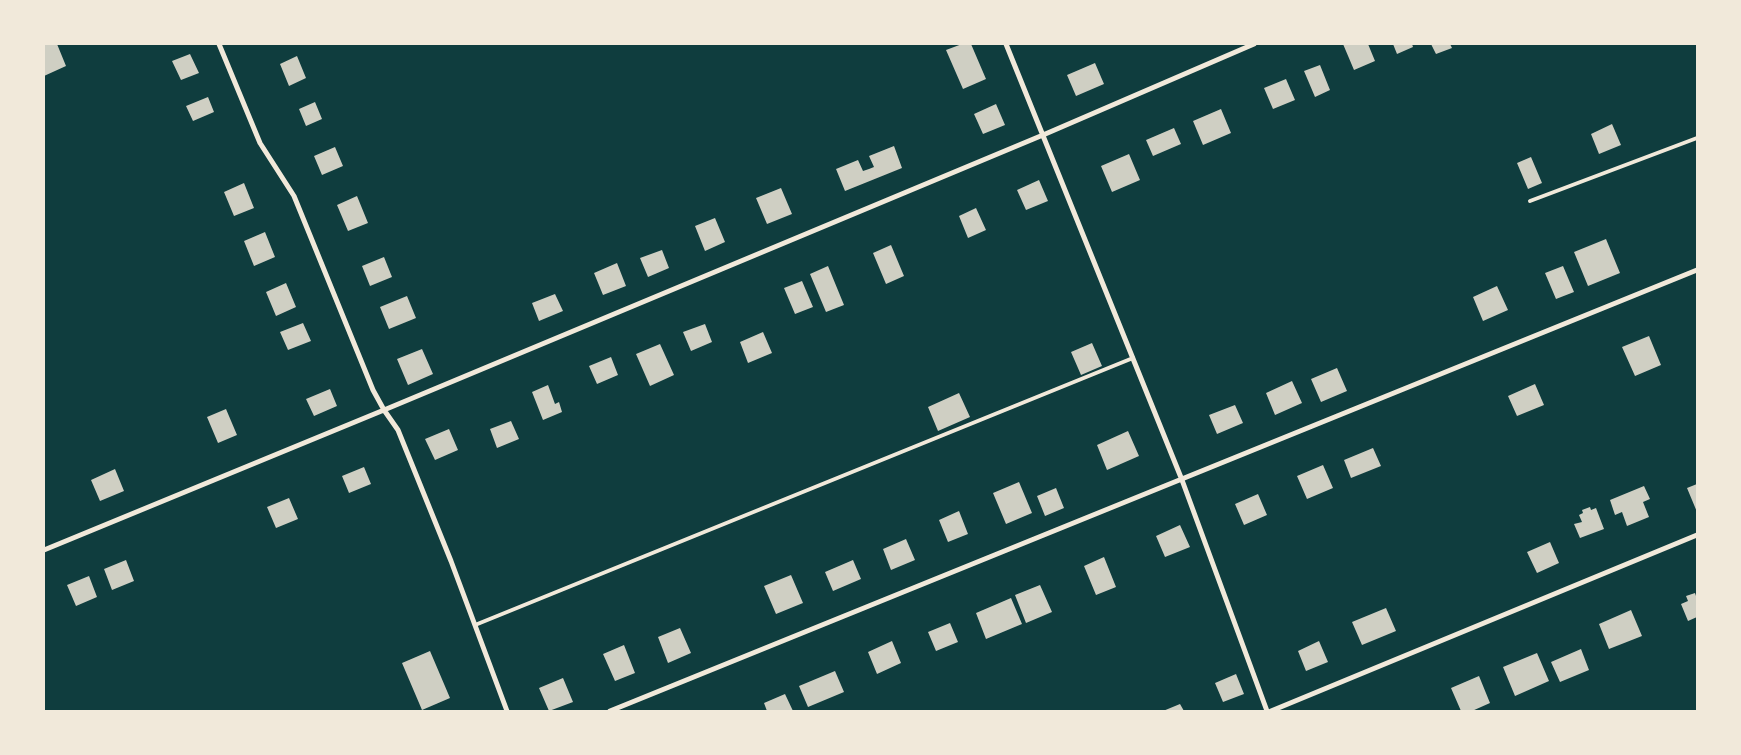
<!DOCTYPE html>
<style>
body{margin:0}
#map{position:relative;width:1741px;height:755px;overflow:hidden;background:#0f3d3e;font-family:Bitter,serif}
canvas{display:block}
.frame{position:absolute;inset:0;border:45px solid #f1e9da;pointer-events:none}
</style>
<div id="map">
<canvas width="1741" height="755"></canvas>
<div class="frame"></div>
</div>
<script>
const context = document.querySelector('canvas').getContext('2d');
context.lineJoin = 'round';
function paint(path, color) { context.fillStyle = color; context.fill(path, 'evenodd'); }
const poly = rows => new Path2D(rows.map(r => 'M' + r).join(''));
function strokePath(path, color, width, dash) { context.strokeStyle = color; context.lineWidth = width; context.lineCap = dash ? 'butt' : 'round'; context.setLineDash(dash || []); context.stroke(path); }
paint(poly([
 [46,44,57,44,66,66,44,76,44,45],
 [962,44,971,44,986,79,963,89,946,50],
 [1343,44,1368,44,1375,61,1354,70],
 [1393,44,1412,44,1413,47,1397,54],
 [1431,44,1450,44,1452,48,1436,54],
 [190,54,199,73,181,80,172,61],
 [297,56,306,78,289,86,280,64],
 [1095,63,1104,84,1076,96,1067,75],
 [1320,65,1330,90,1315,97,1304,71],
 [1286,79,1295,100,1273,109,1264,88],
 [208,97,214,112,193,121,186,106],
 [315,102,322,119,306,126,299,109],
 [996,104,1005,125,983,134,974,114],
 [1221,109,1231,133,1203,145,1193,121],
 [1612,124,1621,145,1599,154,1591,134],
 [1174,128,1181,144,1153,156,1146,140],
 [894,146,902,168,845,191,836,169,858,160,863,171,869,169,874,167,869,156],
 [335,147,343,166,322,175,314,156],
 [1129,154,1140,180,1112,192,1101,166],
 [1531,157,1542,183,1528,189,1517,163],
 [1039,180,1048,201,1026,210,1017,190],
 [244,183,254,208,234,216,224,192],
 [781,188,792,214,767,224,756,198],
 [357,196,368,223,348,231,337,205],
 [976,208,986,230,968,238,959,216],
 [715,218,725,242,705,251,695,226],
 [265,232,275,257,254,266,244,241],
 [1606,239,1620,273,1588,286,1574,252],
 [891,245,904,276,886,284,873,253],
 [662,250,669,268,648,277,640,258],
 [384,257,392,277,370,286,362,266],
 [617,263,626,286,603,295,594,273],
 [828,266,844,305,826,312,810,274],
 [1563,266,1574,292,1556,299,1545,273],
 [802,281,813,307,795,314,784,288],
 [286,283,296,307,276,316,266,292],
 [1497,286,1508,310,1483,321,1473,297],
 [555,294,563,311,539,321,532,303],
 [407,296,416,318,389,329,380,307],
 [303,323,311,341,288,350,280,332],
 [705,324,712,342,691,351,683,332],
 [763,332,772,353,748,363,740,342],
 [1649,336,1661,365,1635,376,1622,347],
 [1092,343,1102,366,1081,375,1071,352],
 [660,344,674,375,650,386,636,354],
 [422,349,433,374,408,385,397,359],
 [611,357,618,375,597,384,589,366],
 [1337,368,1347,391,1321,402,1311,379],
 [1292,381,1302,403,1275,415,1266,393],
 [1535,384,1544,405,1517,416,1508,396],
 [548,385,555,404,559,402,562,412,543,420,532,392],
 [330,389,337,406,314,416,306,399],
 [959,393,970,417,938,431,928,407],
 [1235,405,1243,423,1217,434,1209,415],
 [226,409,237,435,218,443,207,417],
 [511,421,519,439,497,448,490,429],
 [449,429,458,450,435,460,425,439],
 [1128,431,1139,456,1107,470,1097,445],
 [1373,448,1381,466,1351,478,1344,460],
 [1323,465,1333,488,1307,499,1297,476],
 [364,467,371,484,349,493,342,476],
 [115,469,124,491,100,501,91,480],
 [1019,482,1032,513,1006,524,993,493],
 [1697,484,1697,512,1687,488],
 [1644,486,1650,499,1643,502,1649,517,1627,526,1622,512,1615,515,1610,500],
 [1056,488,1064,508,1045,516,1037,496],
 [1258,494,1267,515,1244,525,1235,504],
 [289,498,298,519,276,528,267,507],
 [1590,507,1591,510,1596,508,1604,529,1580,538,1574,524,1582,522,1579,515,1583,513,1582,510],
 [959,511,968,534,948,542,939,520],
 [1180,525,1190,547,1165,557,1156,536],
 [906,539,915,560,891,570,883,549],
 [1550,542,1559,563,1537,573,1527,552],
 [1104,557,1116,587,1096,595,1084,566],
 [126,560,134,581,112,590,104,569],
 [853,560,861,579,833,591,825,572],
 [791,575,803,603,776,614,764,586],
 [89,576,97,597,76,606,67,585],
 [1040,585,1052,612,1026,623,1015,595],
 [1695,593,1697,599,1697,617,1688,621,1681,604,1688,601,1686,596],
 [1011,598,1022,624,986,639,976,613],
 [1386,608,1396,631,1362,645,1352,622],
 [1631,610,1642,636,1609,649,1599,624],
 [950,623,958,642,936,651,928,632],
 [680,628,691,653,668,663,658,637],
 [892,641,901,663,877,674,868,652],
 [1319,641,1328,662,1306,671,1298,651],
 [624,645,635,673,615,681,603,654],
 [1581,649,1589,670,1560,682,1551,662],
 [430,651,450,698,422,710,402,663],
 [1537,653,1549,681,1515,696,1503,667],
 [835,671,844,692,808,707,799,686],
 [1236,674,1244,694,1223,702,1215,683],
 [1479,676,1490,703,1472,711,1461,711,1451,688],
 [563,678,573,702,549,711,539,688],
 [785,694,793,711,767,711,764,703],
 [1180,704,1184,711,1163,711]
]), '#cfcfc3');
strokePath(poly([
 [1530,201,1697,138],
 [475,625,1133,358]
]), '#f1e9da', 4);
strokePath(poly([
 [219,44,260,143,294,196,373,390,384,410,398,430,451,561,507,711],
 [1006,44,1182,480,1267,711],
 [44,550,384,410,1043,135,1254,44],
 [610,711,1697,270],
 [1271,711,1697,535]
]), '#f1e9da', 5);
</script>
